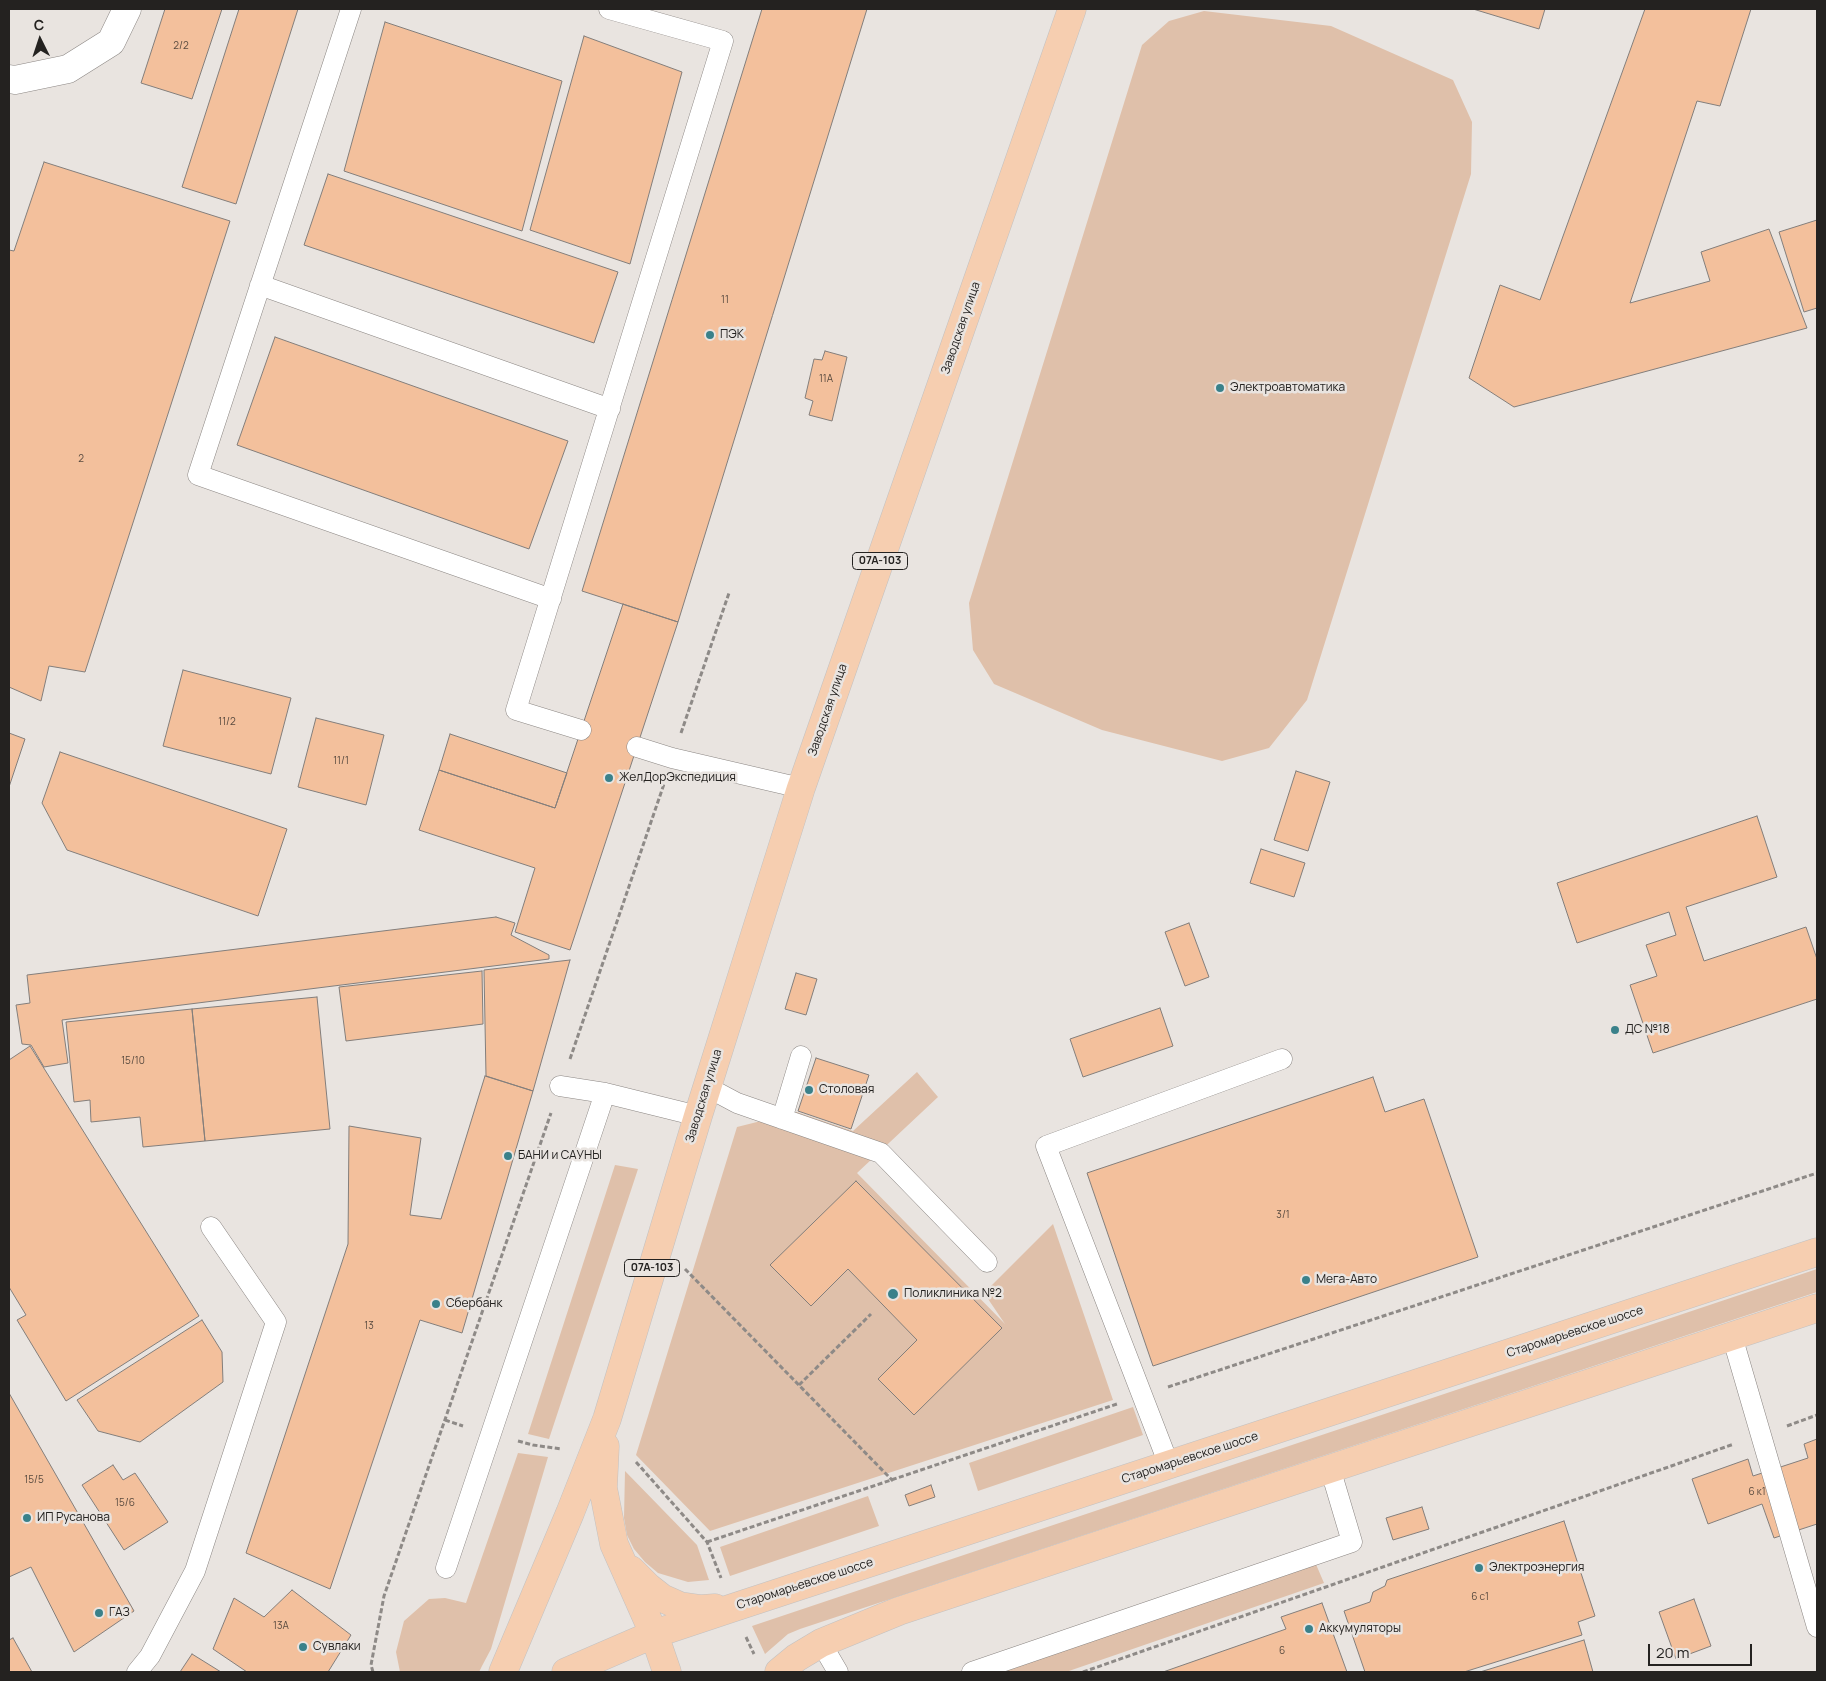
<!DOCTYPE html>
<meta charset="utf-8">
<style>
body{margin:0}
#map{position:relative;width:1826px;height:1681px;overflow:hidden;background:#e9e4e0;font-family:Manrope,sans-serif}
canvas{display:block}
.frame{position:absolute;inset:0;border:10px solid #242220;pointer-events:none}
.north{position:absolute;left:15px;top:15px;width:50px;height:50px;-webkit-text-stroke:4px #e9e4e0;paint-order:stroke;rotate:356deg;font-size:14px;font-weight:700;line-height:20px;text-align:center;color:#242220}
.north::after{content:'';display:block;margin:auto;width:18px;height:22px;background:#242220;clip-path:polygon(50% 0,100% 100%,50% 72%,0 100%)}
.scale{position:absolute;left:1648px;top:1644px;width:104px;height:22px;box-sizing:border-box;border:2px solid #242220;border-top:0;padding-left:6px;font-size:15px;line-height:18px;white-space:nowrap;color:#242220;-webkit-text-stroke:4px #e9e4e0;paint-order:stroke}
</style>
<div id="map">
<canvas width="1826" height="1681"></canvas>
<div class="frame"></div>
<div class="north">С</div>
<div class="scale">20 m</div>
</div>
<script>
const context = document.querySelector('canvas').getContext('2d');
context.lineJoin = 'round';
function paint(path, color) { context.fillStyle = color; context.fill(path, 'evenodd'); }
const poly = rows => new Path2D(rows.map(r => 'M' + r).join(''));
function strokePath(path, color, width, dash) { context.strokeStyle = color; context.lineWidth = width; context.lineCap = dash ? 'butt' : 'round'; context.setLineDash(dash || []); context.stroke(path); }
function drawText(font, color, halo, rows, align = 'center') {
  context.font = font + ' Manrope,sans-serif'; context.lineWidth = 5; context.setLineDash([]); context.textBaseline = 'middle'; context.strokeStyle = halo; context.fillStyle = color; for (const [text, x, y, turn = 0] of rows) {
    context.save(); context.translate(x, y); context.rotate((+turn || 0) * Math.PI / 180); context.textAlign = isNaN(turn) ? turn : align; if (halo) context.strokeText(text, 0, 0); context.fillText(text, 0, 0); context.restore();
  }
}
paint(poly([
 [1204,11,1331,26,1453,80,1472,122,1471,174,1307,700,1269,748,1222,761,1102,730,994,684,973,650,969,603,1142,45,1169,21],
 [917,1072,938,1097,857,1173,1005,1324,984,1293,1053,1224,1113,1400,710,1531,636,1455,737,1127,797,1112,853,1131],
 [615,1165,638,1169,549,1439,528,1434],
 [1817,1269,1817,1292,800,1629,788,1634,765,1654,752,1626],
 [1133,1407,1143,1435,978,1491,969,1463],
 [518,1453,548,1457,491,1649,482,1666,479,1672,400,1672,396,1652,404,1621,429,1599,445,1598,466,1603],
 [625,1471,697,1545,709,1580,688,1582,658,1573,645,1562,634,1549,627,1535,624,1518],
 [868,1496,879,1526,730,1576,720,1547],
 [1315,1562,1324,1583,1066,1672,995,1672]
]), '#dfc0aa');
const building = poly([
 [165,9,222,9,192,99,141,83,165,9],
 [239,9,298,9,236,204,182,187,239,9],
 [762,9,867,9,678,622,582,591,762,9],
 [1473,9,1545,9,1539,29,1473,9],
 [1645,9,1751,9,1720,106,1697,101,1630,303,1710,281,1701,252,1769,229,1807,328,1514,407,1469,378,1500,285,1540,300,1645,9],
 [385,22,562,81,522,231,344,171,385,22],
 [584,36,682,72,630,264,530,230,584,36],
 [44,162,230,221,85,672,49,666,41,701,9,687,9,250,14,251,44,162],
 [328,174,618,272,594,343,304,245,328,174],
 [1817,220,1817,308,1804,312,1779,232,1817,220],
 [275,337,568,441,529,549,237,445,275,337],
 [825,351,847,357,832,421,809,415,813,401,805,398,814,359,822,360,825,351],
 [623,604,678,622,570,950,515,932,535,868,419,830,439,770,555,808,623,604],
 [183,670,291,698,271,774,163,746,183,670],
 [316,718,384,735,366,805,298,787,316,718],
 [9,733,25,739,9,787,9,733],
 [450,734,567,773,555,808,439,770,450,734],
 [60,752,287,829,258,916,67,850,42,803,60,752],
 [1296,771,1330,782,1308,851,1274,840,1296,771],
 [1757,816,1777,877,1686,907,1704,961,1806,927,1817,959,1817,999,1653,1053,1630,985,1657,976,1646,945,1676,935,1669,912,1577,943,1557,883,1757,816],
 [1261,849,1305,863,1294,897,1250,883,1261,849],
 [496,917,515,923,511,935,549,955,549,959,62,1020,68,1063,44,1067,31,1045,22,1044,16,1005,30,1003,27,975,496,917],
 [1189,923,1209,977,1185,986,1165,932,1189,923],
 [570,960,533,1091,486,1076,484,970,570,960],
 [482,971,483,1024,346,1041,339,987,482,971],
 [796,973,817,979,806,1015,785,1009,796,973],
 [317,997,330,1129,205,1141,192,1009,317,997],
 [1160,1008,1173,1046,1083,1077,1070,1039,1160,1008],
 [192,1009,205,1141,143,1147,140,1117,91,1122,90,1100,74,1102,66,1022,192,1009],
 [30,1046,199,1316,66,1401,17,1320,26,1315,9,1287,9,1060,30,1046],
 [816,1058,869,1075,851,1129,798,1111,816,1058],
 [485,1076,533,1091,462,1333,420,1320,330,1589,246,1553,348,1244,349,1126,421,1138,410,1215,441,1219,485,1076],
 [1373,1077,1385,1112,1424,1099,1478,1257,1153,1366,1087,1173,1373,1077],
 [856,1181,1002,1328,914,1415,878,1379,917,1340,848,1269,811,1306,770,1265,856,1181],
 [202,1320,222,1352,223,1382,140,1442,98,1431,77,1400,202,1320],
 [9,1393,134,1611,74,1652,31,1567,9,1577,9,1393],
 [1817,1439,1817,1524,1774,1538,1762,1504,1708,1524,1692,1479,1748,1459,1753,1476,1808,1458,1804,1444,1817,1439],
 [113,1465,123,1480,135,1473,168,1522,124,1550,82,1485,113,1465],
 [931,1485,935,1497,909,1506,905,1495,931,1485],
 [1422,1507,1429,1529,1393,1540,1386,1518,1422,1507],
 [1564,1521,1595,1616,1578,1622,1582,1635,1464,1672,1365,1672,1344,1611,1370,1602,1373,1592,1385,1586,1387,1580,1564,1521],
 [292,1590,351,1635,328,1672,247,1672,213,1649,234,1598,264,1617,292,1590],
 [1694,1599,1711,1646,1676,1659,1659,1612,1694,1599],
 [1322,1603,1347,1672,1163,1672,1286,1629,1281,1617,1322,1603],
 [13,1638,32,1672,9,1672,9,1640,13,1638],
 [1584,1640,1593,1672,1480,1672,1584,1640],
 [192,1654,221,1672,180,1672,192,1654]
]);
paint(building, '#f3c09c');
strokePath(building, '#837e7b', 1);
const lane = poly([
 [351,9,198,475,551,599],
 [260,285,610,409],
 [581,730,516,710,723,41,609,9],
 [637,747,672,758,801,788],
 [560,1086,605,1093,698,1116],
 [707,1087,737,1103,881,1153,987,1262],
 [782,1119,801,1056],
 [1732,1336,1817,1627],
 [1169,1465,1046,1146,1282,1059],
 [446,1568,605,1093],
 [821,1643,838,1672],
 [137,1672,150,1656,195,1571,276,1322,211,1227],
 [972,1672,1352,1542,1330,1468]
]);
const street = poly([
 [9,79,15,80,68,69,111,42,127,9]
]);
const primary = poly([
 [605,1446,603,1488,614,1544,654,1634,667,1672],
 [631,1570,648,1587,662,1598,680,1606,701,1609,715,1608],
 [503,1672,570,1513,607,1419,698,1116,801,788,1072,9],
 [566,1672,654,1634,732,1608,1817,1252],
 [779,1672,796,1658,821,1643,899,1611,1817,1308]
]);
strokePath(lane, '#8c8784', 21);
strokePath(street, '#8c8784', 29);
strokePath(primary, '#c2c1c1', 29);
strokePath(poly([
 [681,733,729,593],
 [570,1059,664,784],
 [685,1269,893,1481],
 [799,1385,871,1314],
 [1168,1387,1817,1173],
 [445,1420,463,1426],
 [1787,1426,1817,1415],
 [518,1441,533,1445,561,1449],
 [636,1462,707,1542,721,1578],
 [707,1542,1117,1404],
 [746,1637,754,1654],
 [373,1672,371,1665,384,1596,551,1113],
 [1083,1672,1734,1444]
]), '#8e8a87', 3, [5, 2.5]);
strokePath(lane, '#fff', 20);
strokePath(street, '#fff', 28);
strokePath(primary, '#f6ceb0', 28);
for (const [x, y, r, color] of [
 [710,335,5,"#3a818a"],
 [1220,388,5,"#3a818a"],
 [609,778,5,"#3a818a"],
 [1615,1030,5,"#3a818a"],
 [809,1090,5,"#3a818a"],
 [508,1156,5,"#3a818a"],
 [1306,1280,5,"#3a818a"],
 [893,1294,6,"#3a818a"],
 [436,1304,5,"#3a818a"],
 [27,1518,5,"#3a818a"],
 [1479,1568,5,"#3a818a"],
 [99,1613,5,"#3a818a"],
 [1309,1629,5,"#3a818a"],
 [303,1647,5,"#3a818a"]
]) { const dot = new Path2D(); dot.arc(x, y, r, 0, 2 * Math.PI); context.fillStyle = color; context.fill(dot); strokePath(dot, '#e9e4e0', 2); }
drawText('10px', '#584a3f', null, [
 ["2/2",181,46],
 ["11",725,300],
 ["11А",826,379],
 ["2",81,459],
 ["11/2",227,722],
 ["11/1",341,761],
 ["15/10",133,1061],
 ["3/1",1283,1215],
 ["13",369,1326],
 ["15/5",34,1480],
 ["6 к1",1757,1492],
 ["15/6",125,1503],
 ["6 с1",1480,1597],
 ["13А",281,1626],
 ["6",1282,1651]
]);
for (const [x, y, w] of [
 [880,561,55],
 [652,1268,55]
]) { const box = new Path2D(); box.roundRect(x - w / 2, y - 8.5, w, 17, 4); context.fillStyle = '#e9e4e0'; context.fill(box); strokePath(box, '#242220', 1); }
drawText('bold 11px', '#242220', null, [
 ["07А-103",880,561],
 ["07А-103",652,1268]
]);
drawText('12px', '#242220', '#e9e4e0', [
 ["Заводская улица",961,328,-71],
 ["Заводская улица",828,710,-71],
 ["Заводская улица",704,1096,-73],
 ["Старомарьевское шоссе",1575,1332,-18],
 ["Старомарьевское шоссе",1190,1458,-18],
 ["Старомарьевское шоссе",805,1584,-18]
]);
drawText('12px', '#242220', '#e9e4e0', [
 ["ПЭК",720,335],
 ["Электроавтоматика",1230,388],
 ["ЖелДорЭкспедиция",619,778],
 ["ДС №18",1625,1030],
 ["Столовая",819,1090],
 ["БАНИ и САУНЫ",518,1156],
 ["Мега-Авто",1316,1280],
 ["Поликлиника №2",904,1294],
 ["Сбербанк",446,1304],
 ["ИП Русанова",37,1518],
 ["Электроэнергия",1489,1568],
 ["ГАЗ",109,1613],
 ["Аккумуляторы",1319,1629],
 ["Сувлаки",313,1647]
], 'left');
</script>
